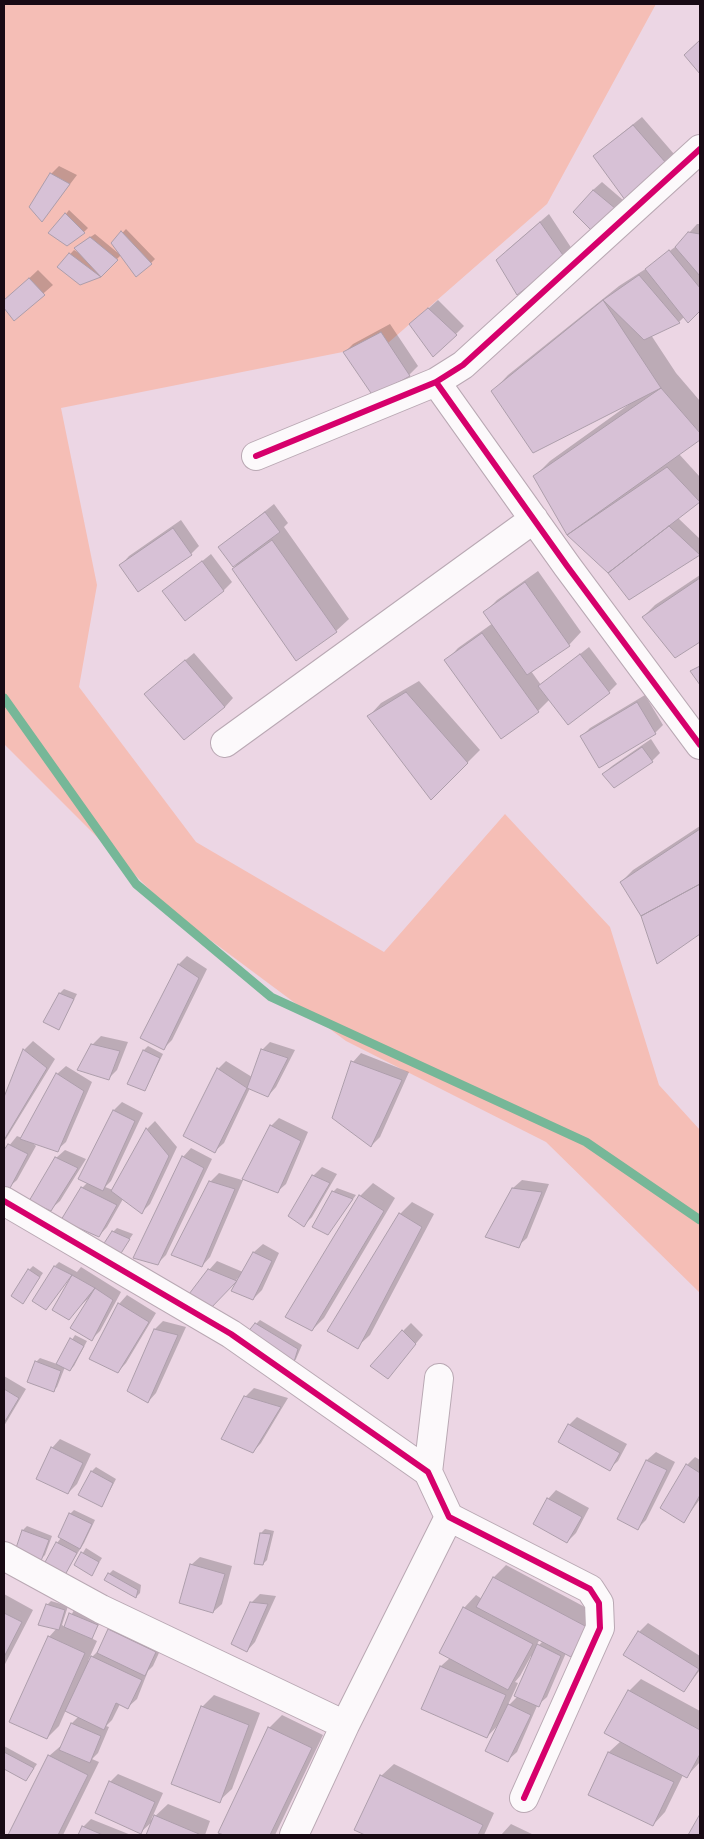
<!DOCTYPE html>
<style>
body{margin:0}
#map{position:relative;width:704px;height:1839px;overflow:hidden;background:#ecd6e4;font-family:"Libre Baskerville",serif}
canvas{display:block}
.frame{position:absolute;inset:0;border:5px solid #180a14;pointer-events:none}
</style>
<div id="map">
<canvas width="704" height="1839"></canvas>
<div class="frame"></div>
</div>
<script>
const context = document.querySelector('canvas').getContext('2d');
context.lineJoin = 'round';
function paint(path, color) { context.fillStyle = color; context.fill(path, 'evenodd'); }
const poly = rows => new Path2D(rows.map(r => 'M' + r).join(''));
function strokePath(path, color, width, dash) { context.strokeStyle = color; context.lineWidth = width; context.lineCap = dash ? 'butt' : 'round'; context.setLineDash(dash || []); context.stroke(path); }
paint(poly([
 [4,4,656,4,547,204,388,343,61,408,97,585,79,687,196,842,384,952,505,814,610,927,659,1085,700,1130,700,1293,546,1142,346,1041,170,910,4,744]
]), '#f5beb6');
paint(poly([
 [642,117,674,154,628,202,594,156],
 [59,166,77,175,42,221,51,174],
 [602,182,623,200,603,223,593,190],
 [69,210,88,228,84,232,66,214],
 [549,214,572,249,564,257,506,251],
 [697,224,700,224,700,309,688,321,684,317,679,322,651,335,676,373,700,401,700,439,679,454,700,477,700,500,678,518,700,539,700,553,630,598,609,572,568,534,534,477,550,461,635,400,493,391,508,375,619,286,647,268,679,244],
 [126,229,155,259,151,263,121,255,100,276,80,284,59,266,74,250,79,253,80,244,95,234,118,253,113,243],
 [38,270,53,285,14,319,4,306,4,302],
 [438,300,464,326,456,334,420,316],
 [390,324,418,366,409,375,374,395,345,352,353,344],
 [274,504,288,523,284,527,349,619,336,631,233,569,238,563,220,547],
 [181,520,199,546,191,554,121,565,129,556],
 [211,554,232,582,223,591,164,592],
 [538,571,581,632,569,645,531,671,541,685,589,647,617,684,609,692,550,699,538,711,501,737,446,661,458,648,493,623,485,612,497,600],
 [700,575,700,641,675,656,643,617,655,605],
 [194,653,233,698,225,707,145,694],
 [419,681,480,750,432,798,369,716,381,703],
 [645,695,663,725,655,733,582,736,590,728],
 [651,739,660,753,652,761,603,774,612,766],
 [700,826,700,933,658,962,642,916,621,882,633,870],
 [187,956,207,969,172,1040,163,1049,141,1038,179,964],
 [64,989,77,994,59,1029,60,993],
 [101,1036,128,1042,117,1070,108,1079,92,1045],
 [33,1041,55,1059,4,1142,4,1100,24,1050],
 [270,1042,295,1050,276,1087,268,1096,250,1088,224,1143,215,1151,218,1069,226,1061,252,1077,262,1050],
 [148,1046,163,1054,145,1090,144,1050],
 [361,1053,409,1072,380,1137,371,1146,353,1062],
 [66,1066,92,1082,66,1142,57,1150,31,1141,36,1146,17,1180,8,1188,4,1186,4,1152,17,1136,22,1138,57,1074],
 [122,1102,143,1113,111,1181,105,1187,113,1190,147,1129,155,1121,177,1147,150,1204,142,1212,123,1199,107,1227,99,1236,82,1188,88,1182,114,1110],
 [279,1118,308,1132,286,1184,277,1192,244,1178,210,1257,202,1266,210,1182,219,1173,242,1180,271,1126],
 [191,1148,212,1159,166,1255,158,1263,183,1157],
 [65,1150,86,1159,60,1201,51,1209,56,1158],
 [322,1167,337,1174,312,1217,304,1225,313,1176],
 [522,1180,549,1184,527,1238,518,1246,513,1188],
 [373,1183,395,1198,324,1318,312,1330,287,1316,360,1196],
 [337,1188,356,1195,328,1234,333,1192],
 [412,1202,434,1214,370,1335,357,1347,400,1214],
 [117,1228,133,1234,118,1256,113,1232],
 [263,1244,279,1253,262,1290,253,1299,239,1277,208,1310,209,1270,217,1261,243,1272,254,1252],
 [59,1262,77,1272,81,1267,121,1292,100,1331,92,1339,93,1294,77,1309,72,1277,55,1266],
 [33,1266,43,1273,23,1302,29,1270],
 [127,1295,156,1313,126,1363,118,1372,119,1304],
 [260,1320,302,1345,296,1359,293,1363,256,1324],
 [163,1321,186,1327,156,1393,148,1402,155,1329],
 [411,1323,423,1335,388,1377,403,1331],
 [75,1335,87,1341,74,1366,70,1370,65,1367,57,1387,53,1391,36,1362,40,1358,57,1364],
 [4,1376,26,1389,4,1426],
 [254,1388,288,1398,261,1443,253,1452,245,1397],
 [577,1417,627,1444,618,1461,609,1469,569,1425],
 [60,1439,91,1454,77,1484,68,1493,52,1448],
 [656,1452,675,1462,646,1520,638,1528,619,1519,647,1460],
 [695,1457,700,1460,700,1499,684,1521,687,1465],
 [96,1467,116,1479,102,1506,92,1471],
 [556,1490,589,1508,576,1533,567,1542,548,1499],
 [74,1510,95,1520,84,1543,65,1573,57,1543,61,1538,70,1514],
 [27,1526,52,1536,45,1555,41,1559,16,1550,23,1530],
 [265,1529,274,1531,267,1560,263,1564,261,1533],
 [86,1548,102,1558,92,1574,75,1565],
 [200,1557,232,1566,222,1604,213,1612,191,1565],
 [506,1565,598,1614,583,1643,571,1655,566,1653,547,1697,537,1706,517,1752,508,1760,499,1724,487,1737,423,1708,441,1666,450,1658,464,1608,476,1595,482,1599,494,1577],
 [540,1639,543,1641,537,1647,536,1646],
 [531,1656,533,1657,518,1696,507,1707,518,1683,515,1682,520,1676],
 [113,1570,141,1585,140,1593,136,1597,109,1574],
 [4,1594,33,1610,4,1666],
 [260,1594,276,1596,255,1642,247,1651,251,1603],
 [51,1601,68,1606,62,1625,65,1627,74,1610,101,1621,91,1638,97,1641,88,1661,100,1649,109,1630,118,1622,163,1644,153,1666,148,1671,137,1699,128,1707,120,1704,112,1720,106,1726,109,1727,98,1753,92,1759,99,1762,63,1835,10,1835,49,1756,63,1744,72,1723,79,1716,66,1710,59,1726,47,1738,49,1637,57,1628,47,1605],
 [648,1623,700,1656,700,1670,684,1691,625,1654,639,1632],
 [641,1679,700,1711,700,1762,686,1777,683,1775,665,1812,653,1825,590,1795,609,1752,621,1741,629,1691],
 [214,1695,260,1713,232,1789,219,1801,202,1707],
 [282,1715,323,1735,275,1835,226,1835,220,1832,269,1728],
 [4,1746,37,1764,26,1780,4,1768],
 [394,1764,494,1813,484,1835,368,1835,355,1829,381,1776],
 [118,1774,163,1793,151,1820,168,1804,210,1821,205,1835,147,1835,154,1820,141,1832,110,1782],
 [91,1819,131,1835,79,1835,83,1827],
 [511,1824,534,1835,501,1835]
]), '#0003');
strokePath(poly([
 [4,698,136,884,271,997,586,1142,700,1220]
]), '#76b798', 9);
const building = poly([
 [700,40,700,74,684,55,700,40],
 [633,125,666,163,628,204,593,156,633,125],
 [50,173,70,184,42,222,29,207,50,173],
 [593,190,616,209,594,233,573,212,593,190],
 [65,213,85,233,67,246,48,233,65,213],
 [540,222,565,258,517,295,496,260,540,222],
 [121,231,152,264,136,277,111,243,121,231],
 [688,232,700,234,700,276,675,247,688,232],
 [90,237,118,260,101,277,74,248,90,237],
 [669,250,700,288,700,311,688,323,645,269,669,250],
 [69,253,101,277,80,285,57,267,69,253],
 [639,275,680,323,644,340,603,300,639,275],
 [29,278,45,295,14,321,4,308,4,300,29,278],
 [603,300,661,388,533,453,491,391,603,300],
 [428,308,457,335,433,357,409,324,428,308],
 [381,332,410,376,373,396,343,352,381,332],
 [661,388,700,433,700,440,567,535,533,476,661,388],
 [667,467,700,502,608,573,567,535,667,467],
 [265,512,280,532,233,567,218,547,265,512],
 [669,526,700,555,629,600,608,573,669,526],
 [173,528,192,555,138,592,119,565,173,528],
 [272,540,337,632,296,661,232,569,272,540],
 [202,561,224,591,185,621,162,591,202,561],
 [700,578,700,642,675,658,642,617,700,578],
 [525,582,570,646,527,675,483,612,525,582],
 [482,633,539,712,501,739,444,660,482,633],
 [580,654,610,693,568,725,538,686,580,654],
 [185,660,225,707,184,740,144,694,185,660],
 [700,666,700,685,690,671,700,666],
 [406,692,468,763,431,800,367,716,406,692],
 [637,702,656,734,599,768,580,736,637,702],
 [642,747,653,762,614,788,602,774,642,747],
 [700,829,700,884,641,916,620,882,700,829],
 [700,884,700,934,657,964,641,916,700,884],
 [178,964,199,978,164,1050,140,1038,178,964],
 [59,993,74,999,59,1030,43,1022,59,993],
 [91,1044,120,1051,109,1080,77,1070,91,1044],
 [23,1049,47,1068,4,1140,4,1097,23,1049],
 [261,1049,288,1058,268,1097,247,1088,261,1049],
 [143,1050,160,1058,145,1091,127,1084,143,1050],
 [351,1061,402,1080,371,1147,332,1118,351,1061],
 [217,1068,247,1088,215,1153,183,1136,217,1068],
 [56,1073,84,1091,58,1152,20,1139,56,1073],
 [113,1110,135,1121,103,1191,78,1179,113,1110],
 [270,1125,301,1141,278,1193,242,1179,270,1125],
 [146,1128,169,1156,142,1214,111,1191,146,1128],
 [8,1144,28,1154,9,1190,4,1188,4,1150,8,1144],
 [182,1156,204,1168,158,1265,133,1258,182,1156],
 [55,1157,78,1168,51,1211,29,1201,55,1157],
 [312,1175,330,1183,304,1227,288,1216,312,1175],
 [209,1181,235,1189,202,1267,171,1255,209,1181],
 [81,1187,117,1205,99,1237,61,1220,81,1187],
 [512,1188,542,1192,519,1248,485,1237,512,1188],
 [332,1191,353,1199,328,1235,312,1227,332,1191],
 [359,1195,384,1211,312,1331,285,1317,359,1195],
 [399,1213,422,1227,358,1349,327,1331,399,1213],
 [112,1231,130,1239,118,1258,101,1248,112,1231],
 [253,1252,272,1261,253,1300,231,1291,253,1252],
 [54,1266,72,1275,46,1310,32,1301,54,1266],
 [28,1269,40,1277,23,1304,11,1296,28,1269],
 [208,1269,237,1281,208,1311,186,1298,208,1269],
 [72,1275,95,1288,69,1320,52,1310,72,1275],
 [95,1288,113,1300,92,1341,70,1328,95,1288],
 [118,1303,149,1322,118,1373,89,1359,118,1303],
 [255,1323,298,1349,293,1365,247,1333,255,1323],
 [154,1329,178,1335,148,1403,127,1391,154,1329],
 [402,1330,416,1344,388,1379,370,1366,402,1330],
 [70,1338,84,1346,70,1371,56,1364,70,1338],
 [35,1361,61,1371,54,1392,27,1382,35,1361],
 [4,1389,19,1398,4,1423,4,1389],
 [244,1396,281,1407,253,1453,221,1439,244,1396],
 [568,1424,620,1453,610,1471,558,1442,568,1424],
 [51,1447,83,1463,68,1494,36,1479,51,1447],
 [646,1460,667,1470,638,1530,617,1519,646,1460],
 [686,1464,700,1473,700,1495,684,1523,660,1508,686,1464],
 [91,1471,113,1483,102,1507,78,1495,91,1471],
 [547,1498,582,1517,567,1543,533,1524,547,1498],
 [69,1513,92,1524,80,1549,58,1537,69,1513],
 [22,1530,49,1540,41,1561,15,1551,22,1530],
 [260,1533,271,1534,263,1565,254,1564,260,1533],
 [56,1542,77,1553,65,1575,44,1564,56,1542],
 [81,1552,99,1562,92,1576,74,1565,81,1552],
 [190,1564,225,1574,213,1613,179,1603,190,1564],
 [108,1573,138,1590,136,1598,104,1580,108,1573],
 [493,1577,587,1627,571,1657,476,1607,493,1577],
 [250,1602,268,1604,247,1652,231,1644,250,1602],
 [46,1604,65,1610,59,1630,38,1625,46,1604],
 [463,1607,533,1644,508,1690,439,1653,463,1607],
 [4,1613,22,1622,4,1657,4,1613],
 [69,1613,98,1625,92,1639,64,1627,69,1613],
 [108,1629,156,1652,145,1676,97,1653,108,1629],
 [638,1631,699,1669,684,1692,623,1655,638,1631],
 [48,1636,85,1653,47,1739,9,1722,48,1636],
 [537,1644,561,1656,539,1707,514,1696,537,1644],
 [91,1656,142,1680,128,1709,116,1703,104,1730,65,1711,91,1656],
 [440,1666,506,1695,487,1738,421,1709,440,1666],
 [628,1690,700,1730,700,1754,687,1778,604,1733,628,1690],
 [508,1704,531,1715,508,1762,485,1751,508,1704],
 [201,1706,249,1725,220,1803,171,1784,201,1706],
 [71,1723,101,1736,90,1763,59,1750,71,1723],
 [268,1727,312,1748,270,1835,224,1835,218,1833,268,1727],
 [4,1752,34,1768,26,1781,4,1769,4,1752],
 [608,1752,674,1782,653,1826,588,1795,608,1752],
 [48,1755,88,1775,58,1835,8,1835,48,1755],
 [380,1775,483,1825,478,1835,365,1835,354,1830,380,1775],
 [109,1781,155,1802,141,1834,95,1813,109,1781],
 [700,1814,700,1835,688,1835,700,1814],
 [154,1815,199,1834,198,1835,146,1835,154,1815],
 [82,1826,103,1835,78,1835,82,1826]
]);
paint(building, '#d7c1d6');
strokePath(building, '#ad9eab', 1);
const minor = poly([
 [436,382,567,566,700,745],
 [256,456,436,382,463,365,700,149],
 [225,743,534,519],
 [4,1201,231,1334,428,1472,449,1517,590,1589,599,1603,600,1628,524,1798],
 [428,1472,439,1378],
 [4,1556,101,1609,345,1725],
 [294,1835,345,1725,449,1517]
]);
strokePath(minor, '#b9a8b3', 30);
strokePath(minor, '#fcf9fb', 28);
strokePath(poly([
 [436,382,567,566,700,745],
 [256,456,436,382,463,365,700,149],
 [4,1201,231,1334,428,1472,449,1517,590,1589,599,1603,600,1628,524,1798]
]), '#d6006c', 6);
</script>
